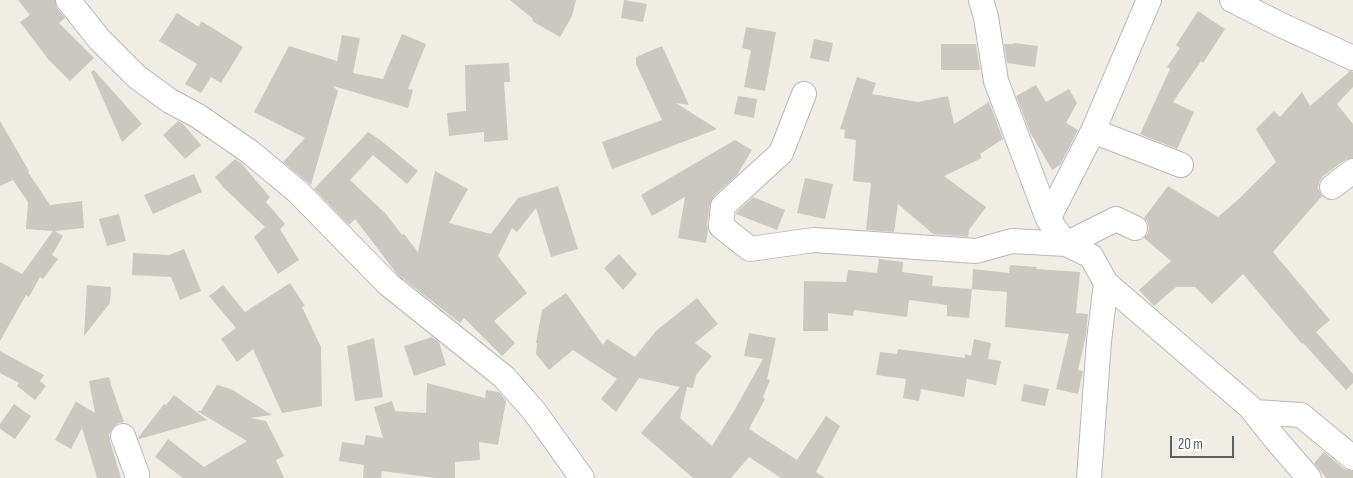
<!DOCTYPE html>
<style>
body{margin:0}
#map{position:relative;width:1353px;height:478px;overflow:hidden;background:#f0ede5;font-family:"Sofia Sans Condensed",sans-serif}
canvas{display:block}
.scale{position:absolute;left:1170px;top:436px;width:64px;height:22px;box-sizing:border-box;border:2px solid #5d6267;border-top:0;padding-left:6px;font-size:15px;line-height:18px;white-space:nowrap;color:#5d6267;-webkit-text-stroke:4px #fff;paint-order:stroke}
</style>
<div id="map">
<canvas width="1353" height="478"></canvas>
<div class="scale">20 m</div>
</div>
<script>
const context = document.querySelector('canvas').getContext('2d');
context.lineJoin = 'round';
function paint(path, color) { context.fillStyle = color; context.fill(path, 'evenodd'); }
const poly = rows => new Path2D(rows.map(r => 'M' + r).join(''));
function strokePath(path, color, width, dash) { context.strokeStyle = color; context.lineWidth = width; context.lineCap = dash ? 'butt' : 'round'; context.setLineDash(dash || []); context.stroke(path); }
paint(poly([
 [18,0,55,0,57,8,65,18,59,23,94,58,70,81,48,59,20,22,30,15],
 [510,0,576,0,572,16,560,37,532,21,533,19],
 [624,0,647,4,643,22,621,18],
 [1198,11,1225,29,1203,63,1201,61,1173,102,1194,112,1177,149,1140,134,1170,69,1167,67,1180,48,1176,45],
 [177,13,199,27,201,21,243,47,221,83,211,77,201,93,185,84,197,64,159,41],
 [746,27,776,32,765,91,744,87,751,50,742,48],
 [402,34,426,44,408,89,413,90,408,108,333,86,338,91,311,185,283,162,305,138,254,112,289,46,337,61,342,35,360,38,353,73,383,79],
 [814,39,833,43,829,62,810,58],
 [1014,43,1038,46,1035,67,1007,63,1004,44,1013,44],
 [941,44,976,44,980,70,941,70],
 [662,46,689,105,676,103,717,129,612,169,602,142,662,120,636,64,636,57],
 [509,63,510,82,504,82,508,140,484,142,484,132,449,136,447,113,466,111,465,65],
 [94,70,142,124,122,142,91,72],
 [1350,71,1353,72,1353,87,1337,104,1353,124,1353,158,1345,160,1323,176,1319,182,1318,188,1322,196,1273,252,1330,320,1316,332,1353,374,1353,383,1346,390,1303,343,1302,344,1243,274,1212,304,1195,287,1176,287,1154,306,1139,290,1171,261,1144,238,1148,233,1149,227,1147,221,1144,218,1168,186,1218,217,1240,198,1276,162,1256,129,1274,111,1280,117,1302,92,1310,106],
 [857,77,876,83,872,94,918,102,948,96,954,124,989,102,1003,139,980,154,982,158,944,176,986,207,969,230,968,237,933,234,898,204,894,232,866,230,871,183,853,181,856,140,844,138,845,130,840,129],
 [1036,85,1046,102,1069,89,1077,103,1066,123,1078,130,1060,165,1052,170,1030,132,1016,96],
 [738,96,757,99,754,118,734,114],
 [0,121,29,171,28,172,50,205,82,201,84,228,55,231,63,236,52,255,58,259,43,279,40,277,29,297,26,295,0,341,0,262,22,274,53,231,26,229,28,202,13,180,0,186],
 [178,121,182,123,201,145,185,159,163,135],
 [368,132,379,139,418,171,407,184,373,155,350,180,386,214,402,235,404,234,418,252,435,171,468,189,449,223,491,234,518,198,558,186,578,249,551,257,536,208,517,232,512,228,498,256,527,293,494,321,515,343,502,356,464,318,460,323,397,274,355,219,349,225,314,189],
 [735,140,752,150,737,175,714,196,710,204,707,225,708,230,706,243,678,238,685,197,652,216,641,195],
 [235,159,241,163,270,197,266,202,285,224,280,229,299,260,278,274,254,237,265,227,224,188,215,177],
 [194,174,202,192,153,214,144,195],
 [805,178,833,184,825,219,797,213],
 [753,197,785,210,777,230,736,214,736,213],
 [119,214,126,241,107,246,99,219],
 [184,249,201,291,180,300,171,277,132,275,133,253,169,255],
 [619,254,637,274,623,290,604,268],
 [879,259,903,262,902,272,933,276,932,286,972,289,969,318,947,316,947,305,909,300,907,317,854,310,853,316,828,313,828,331,803,331,804,281,846,282,848,270,877,273],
 [1010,265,1037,267,1036,269,1080,272,1076,313,1088,314,1086,335,1078,370,1083,371,1078,394,1056,389,1069,334,1005,327,1007,292,972,289,973,269,1009,273],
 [290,283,305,306,302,307,321,347,322,406,282,413,253,349,237,362,221,339,236,328,209,296,223,285,245,312],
 [87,285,111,287,110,303,84,336],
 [566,293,603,345,607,339,635,357,656,331,697,298,718,324,695,343,712,356,696,375,693,388,687,387,680,418,712,446,734,411,763,359,744,356,749,333,776,338,767,379,770,380,763,397,765,399,749,429,797,460,826,416,840,426,816,472,825,478,781,478,749,457,731,478,693,478,641,433,680,387,639,378,616,412,601,399,617,379,573,350,549,370,536,354,537,343,536,343,542,310],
 [432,337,439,342,446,365,414,376,404,346],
 [374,338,383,397,355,401,347,346],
 [974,339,991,343,988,359,1001,361,996,385,967,379,964,397,921,389,919,401,903,398,906,379,876,375,880,352,897,354,898,349,965,358,965,354,971,356],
 [0,351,44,375,40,381,46,386,35,400,17,386,19,383,0,373],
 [109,377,112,388,124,422,118,423,113,427,109,434,110,441,121,478,97,478,82,428,71,449,55,440,75,403,75,401,95,413,89,381],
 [427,383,485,398,486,390,499,392,506,401,498,445,479,442,480,460,455,462,455,478,435,478,382,471,381,478,363,478,364,465,339,461,342,442,364,445,366,435,383,438,374,407,392,401,395,411,426,413],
 [1024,384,1049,389,1045,406,1021,401],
 [217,385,231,389,272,415,250,418,266,421,284,456,276,460,284,478,183,478,155,457,168,439,204,467,247,441,197,411,201,411],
 [174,395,207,420,139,439,138,438,164,404,166,405],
 [14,404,31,416,15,439,0,429,0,424],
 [1324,452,1344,469,1353,471,1353,478,1326,478,1314,463]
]), '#cbc8c2');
const street = poly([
 [68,0,99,39,137,77,170,101,198,116,250,152,298,192,388,284,504,377,534,411,582,478],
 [981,0,986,17,996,81,1048,219],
 [1232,0,1281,25,1353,58],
 [804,94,781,153,723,206,721,226,750,249,814,240,976,251,1012,241,1066,244,1116,219,1135,228],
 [1093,131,1181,165],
 [1332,187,1353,171],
 [1106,283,1250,407,1277,441,1309,478],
 [1255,412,1301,415,1353,458],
 [123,436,137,474,137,478],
 [1089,478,1099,341,1106,283,1091,256,1066,244,1048,219,1093,131,1149,0]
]);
strokePath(street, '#b6b9bd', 26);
strokePath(street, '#fff', 24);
</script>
